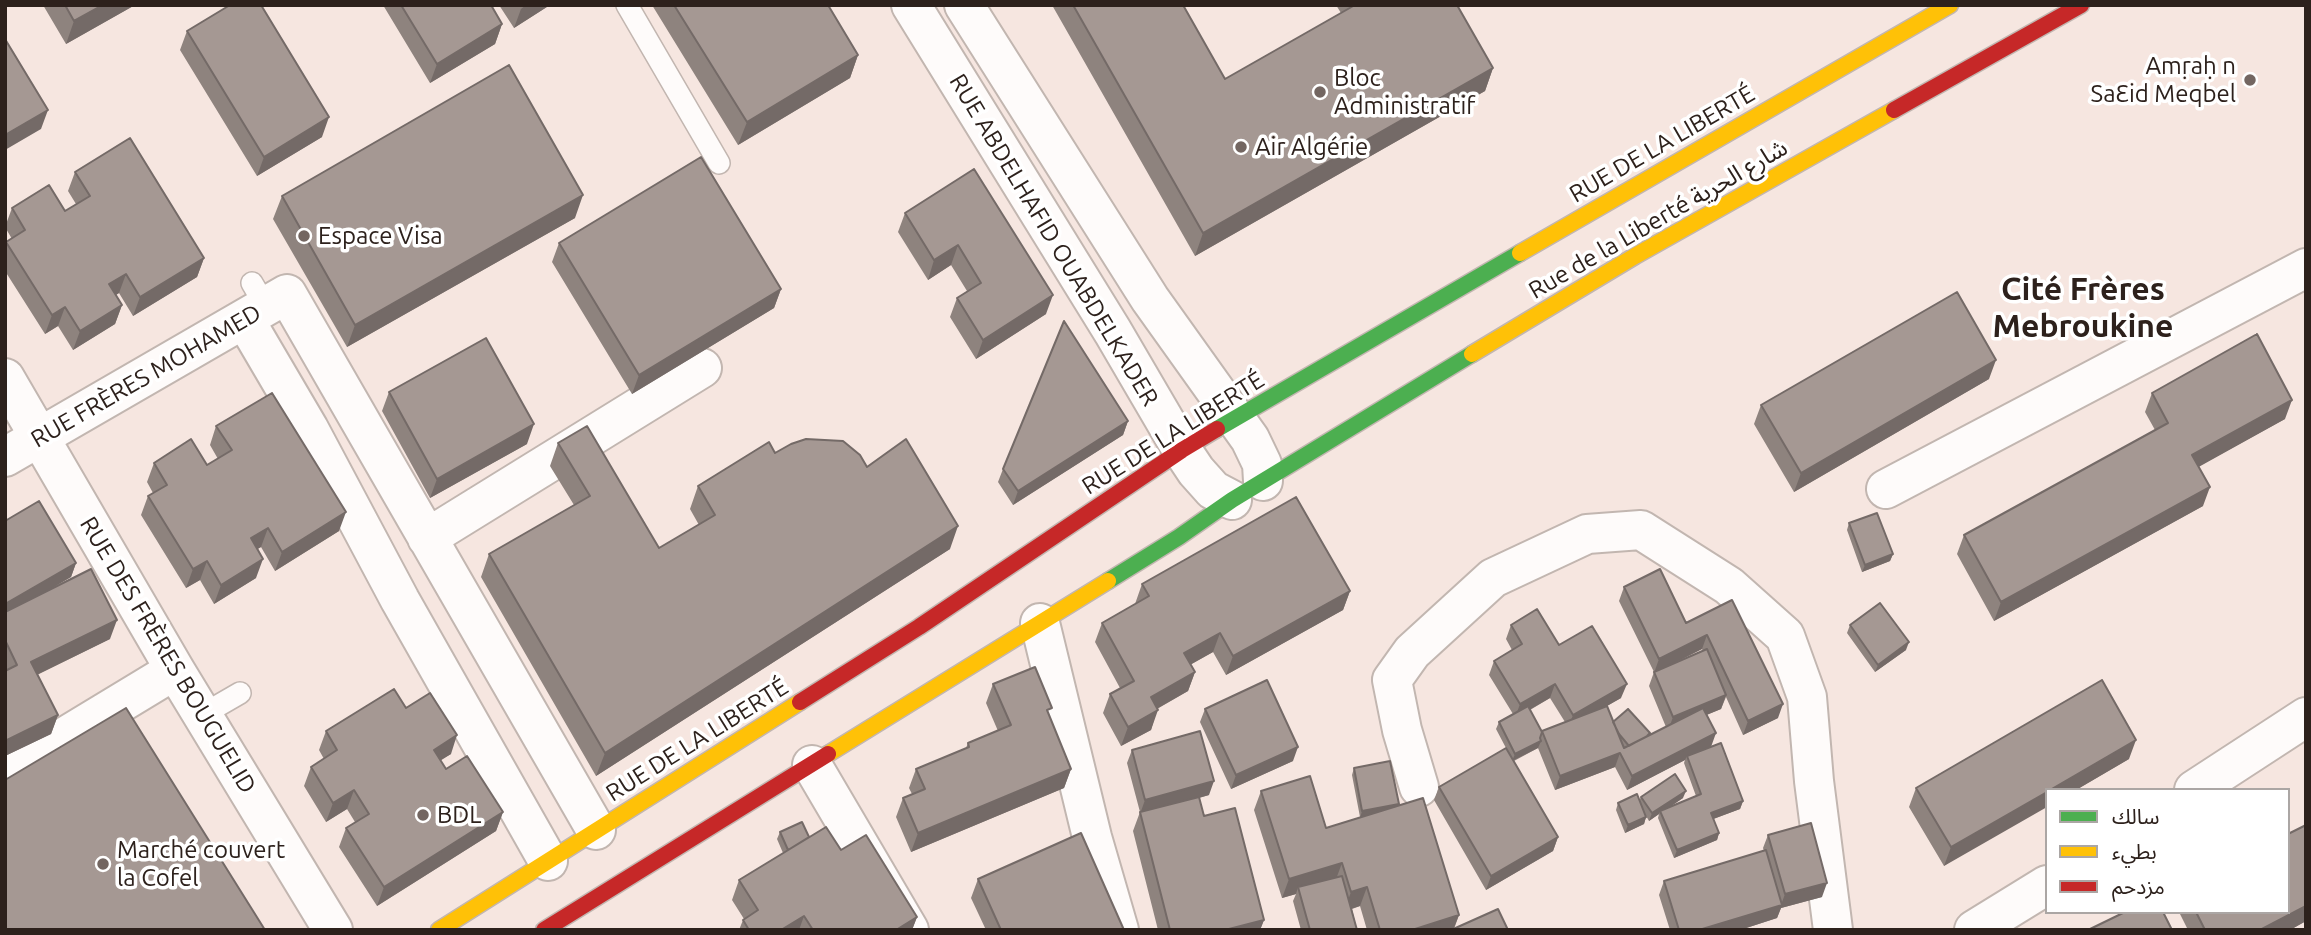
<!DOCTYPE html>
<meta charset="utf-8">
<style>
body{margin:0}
#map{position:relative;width:2311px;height:935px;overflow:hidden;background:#f6e6e0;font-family:Ubuntu,"Noto Sans Arabic",sans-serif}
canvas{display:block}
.frame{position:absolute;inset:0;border:7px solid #2d211c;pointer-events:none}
.legend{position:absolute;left:2045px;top:788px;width:245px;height:126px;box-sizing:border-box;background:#fff;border:2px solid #aba6a4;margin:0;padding:9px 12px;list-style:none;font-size:21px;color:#2d211c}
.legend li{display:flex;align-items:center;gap:14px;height:35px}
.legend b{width:35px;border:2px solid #aba6a4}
</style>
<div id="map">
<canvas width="2311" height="935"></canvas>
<div class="frame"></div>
<ul class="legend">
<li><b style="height:9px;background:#4caf50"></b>سالك</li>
<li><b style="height:9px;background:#ffc107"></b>بطيء</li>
<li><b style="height:9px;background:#c62828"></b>مزدحم</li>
</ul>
</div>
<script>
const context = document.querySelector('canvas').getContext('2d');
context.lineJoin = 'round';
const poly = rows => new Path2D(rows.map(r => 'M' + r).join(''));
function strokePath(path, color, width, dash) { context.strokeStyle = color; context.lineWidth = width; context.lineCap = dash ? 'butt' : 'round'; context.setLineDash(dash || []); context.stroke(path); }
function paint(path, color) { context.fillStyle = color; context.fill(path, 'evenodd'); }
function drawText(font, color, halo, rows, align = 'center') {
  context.font = font + ' Ubuntu,"Noto Sans Arabic",sans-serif'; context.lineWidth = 7; context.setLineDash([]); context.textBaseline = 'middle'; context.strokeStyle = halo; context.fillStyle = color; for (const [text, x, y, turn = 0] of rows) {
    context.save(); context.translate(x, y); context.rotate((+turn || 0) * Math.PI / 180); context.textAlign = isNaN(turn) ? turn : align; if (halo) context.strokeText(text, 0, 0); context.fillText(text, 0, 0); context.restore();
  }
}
const lane = poly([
 [627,5,719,163],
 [252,283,266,307],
 [202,715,240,693]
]);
const street = poly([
 [911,5,1113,332,1182,450,1196,471,1213,490,1232,500],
 [964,5,1150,299,1250,439,1262,464,1263,481],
 [245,320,309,429,400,600,548,861],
 [5,378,175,670,333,930],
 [5,457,287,294,596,830],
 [1886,489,2306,268],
 [427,538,702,368],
 [1040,623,1092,837,1119,930],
 [812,765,909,930],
 [5,773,175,670],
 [1419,787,1402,730,1392,680,1412,652,1493,578,1587,534,1641,530,1729,586,1785,636,1807,697,1814,781,1833,930],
 [2194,790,2306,717],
 [1974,930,2047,885]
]);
const fast = poly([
 [1217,429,1520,253],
 [1108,581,1179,537,1232,500,1472,354]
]);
const slow = poly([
 [1520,253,1950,5],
 [1472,354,1635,256,1894,110],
 [828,754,1108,581],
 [439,930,800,702]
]);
const jam = poly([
 [1894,110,2081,5],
 [800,702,919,627,1182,450,1217,429],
 [544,930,828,754]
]);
strokePath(lane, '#c2b6b0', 24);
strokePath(street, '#c2b6b0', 42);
strokePath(fast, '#c2b6b0', 19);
strokePath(slow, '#c2b6b0', 19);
strokePath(jam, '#c2b6b0', 19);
strokePath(lane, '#fefbfa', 21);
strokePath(street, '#fefbfa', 38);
strokePath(fast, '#4caf50', 16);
strokePath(slow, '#ffc107', 16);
strokePath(jam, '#c62828', 16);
paint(poly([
 [43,5,135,5,66,44],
 [383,5,491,5,502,24,495,44,430,83],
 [499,5,550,5,514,28],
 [652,5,828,5,858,55,850,78,738,145],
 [1052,5,1183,5,1225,79,1341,13,1336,5,1457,5,1493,68,1485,91,1195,256],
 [187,31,322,137,257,176,180,50],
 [974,169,1046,314,976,359,950,317,957,298,967,291,951,265,928,280,898,232,905,213],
 [75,172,204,258,197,277,133,316,119,293,116,295,122,305,115,324,73,350,58,326,45,334,5,271,5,244,6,242,12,239,5,227,12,208,65,211,76,204,68,191],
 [282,196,575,218,347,347,273,219],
 [559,243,781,289,774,308,632,394,552,262],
 [1989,379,1794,492,1754,424,1761,405],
 [389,392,527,444,430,498,382,411],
 [2152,393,2285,419,2199,466,2203,506,1994,621,1957,554,1964,535,2155,430,2145,412],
 [1128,421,1123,435,1013,505,998,482,1003,469],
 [216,426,339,531,275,571,261,547,257,549,256,578,214,604,200,580,186,588,141,515,148,496,153,493,147,482,154,463,207,465,218,459,210,445],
 [558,443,659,548,699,525,690,509,698,486,775,453,867,467,950,549,596,776,481,577,489,554,574,505,550,466],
 [5,521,76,563,71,577,40,595,110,639,37,675,58,715,51,734,5,756],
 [1849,523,1893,554,1890,561,1862,572,1847,530],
 [1142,584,1350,591,1343,610,1226,675,1213,652,1190,665,1195,672,1188,691,1157,709,1151,730,1121,746,1103,713,1110,694,1120,688,1095,642,1102,623,1135,604],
 [1624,587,1686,623,1732,600,1778,718,1743,735,1726,697,1721,709,1706,715,1711,747,1743,801,1740,809,1713,819,1719,833,1717,840,1674,858,1658,818,1659,814,1649,821,1645,814,1646,817,1644,824,1625,833,1616,810,1618,803,1639,801,1641,797,1683,798,1671,806,1696,796,1684,763,1685,760,1627,790,1615,767,1555,790,1538,748,1514,761,1558,837,1553,851,1486,890,1434,800,1439,787,1506,748,1496,729,1499,722,1513,714,1489,675,1494,661,1512,650,1506,639,1511,625,1559,645,1621,698,1607,706,1613,722,1650,735,1666,727,1649,686,1654,672,1619,601],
 [1702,649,1703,651,1675,663],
 [1550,698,1565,722,1542,732,1530,710],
 [1850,625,1906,650,1875,672,1847,633],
 [993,684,1049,716,1071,769,1064,788,911,852,896,817,903,798,912,794,909,788,916,769,966,748,968,743,998,731,986,703],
 [406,708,451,754,440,760,446,769,503,812,496,831,377,906,339,847,346,828,355,822,347,809,326,822,304,786,311,767,324,759,319,750,326,731],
 [1205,709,1293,761,1231,789,1200,722],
 [1132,750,1209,795,1199,798,1204,816,1264,920,1260,930,1158,930,1133,831,1140,812,1127,763],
 [2129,759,2076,790,2047,790,1944,866,1909,807,1916,788],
 [1354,768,1399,804,1459,915,1454,929,1508,930,1367,930,1360,906,1352,909,1357,930,1301,930,1293,901,1296,894,1282,898,1254,810,1261,791,1326,828,1360,817,1352,775],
 [780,832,809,837,841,850,917,917,912,930,739,930,743,920,744,919,732,900,739,880,783,853,777,839],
 [1768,835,1822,897,1781,908,1777,918,1740,930,1670,930,1659,895,1664,881,1764,851,1763,848],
 [978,879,1124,930,986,930,971,898],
 [2179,912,2288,912,2306,921,2290,930,2188,930]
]), '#8e837e');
paint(poly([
 [103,5,135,5,66,44,74,21],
 [526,5,550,5,514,28,521,9],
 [502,24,495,44,430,83,437,64],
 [858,55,850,78,738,145,747,122],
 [1493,68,1485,91,1195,256,1203,233],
 [48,110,41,129,5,150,5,135],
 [329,117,322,137,257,176,264,157],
 [583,195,575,218,347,347,355,325],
 [958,245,951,265,928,280,934,260],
 [204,258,197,277,133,316,140,297],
 [126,274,119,293,102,303,109,284],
 [781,289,774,308,632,394,639,375],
 [1053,295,1046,314,976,359,983,340],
 [122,305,115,324,73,350,80,331],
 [65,307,58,326,45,334,52,315],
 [1996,360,1989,379,1794,492,1801,473],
 [2292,400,2285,419,2186,474,2192,455],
 [1128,421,1123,435,1013,505,1018,491],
 [534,424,527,444,430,498,437,479],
 [2210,487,2203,506,1994,621,2001,602],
 [346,512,339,531,275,571,282,552],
 [958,526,950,549,596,776,605,753],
 [268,528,261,547,244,557,251,538],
 [1893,554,1890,561,1862,572,1865,565],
 [263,559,256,578,214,604,221,585],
 [207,561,200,580,186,588,193,569],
 [76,563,71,577,5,615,5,604],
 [1350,591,1343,610,1226,675,1233,656],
 [117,620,110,639,24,681,31,662],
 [1220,633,1213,652,1177,672,1184,653],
 [1707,635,1702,649,1654,673,1659,659],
 [1909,642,1906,650,1875,672,1878,665],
 [1195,672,1188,691,1144,716,1151,697],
 [1555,684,1550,698,1515,718,1520,704],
 [1627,684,1621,698,1568,728,1573,715],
 [1726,695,1721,709,1668,731,1673,717],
 [1783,704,1778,718,1743,735,1748,721],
 [1158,710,1151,730,1121,746,1128,727],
 [58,715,51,734,5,756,5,741],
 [1716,733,1711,747,1687,756,1685,760,1627,790,1632,776],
 [457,735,451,754,427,769,434,750],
 [2136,740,2129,759,2076,790,2050,790],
 [1541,741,1538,748,1512,761,1515,754],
 [1298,747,1293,761,1231,789,1236,775],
 [1620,753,1615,767,1555,790,1560,776],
 [1071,769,1064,788,911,852,918,833],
 [1214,781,1209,795,1140,814,1145,800],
 [354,790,347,809,326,822,333,803],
 [1686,791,1683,798,1661,813,1660,811,1659,814,1649,821,1652,813],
 [2047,792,2047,807,1944,866,1951,847],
 [1743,801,1740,809,1708,821,1711,813],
 [1399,804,1396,812,1360,818,1362,811],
 [503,812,496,831,377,906,384,887],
 [1646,817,1644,824,1625,833,1628,825],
 [1719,833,1717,840,1674,858,1677,850],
 [1558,837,1553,851,1486,890,1491,876],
 [1342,863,1335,882,1298,887,1296,894,1282,898,1289,879],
 [1827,883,1822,897,1781,908,1777,918,1740,930,1699,930,1781,905,1785,894],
 [1367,887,1360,906,1344,911,1351,892],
 [2306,906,2306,921,2290,930,2260,930],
 [1459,915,1453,930,1412,930],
 [804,916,799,930,781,930],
 [917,917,912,930,896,930],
 [1264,920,1260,930,1225,930]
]), '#746a67');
const building = poly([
 [65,5,103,5,74,21,65,5],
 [230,5,261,5,329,117,264,157,187,31,230,5],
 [401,5,491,5,502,24,437,64,401,5],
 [674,5,828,5,858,55,747,122,674,5],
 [1073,5,1183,5,1225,79,1355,5,1457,5,1493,68,1203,233,1073,5],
 [5,39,48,110,5,135,5,39],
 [509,65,583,195,355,325,282,196,509,65],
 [130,138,204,258,140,297,126,274,109,284,122,305,80,331,65,307,52,315,6,242,25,230,12,208,49,185,65,211,90,196,75,172,130,138],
 [701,157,781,289,639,375,559,243,701,157],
 [974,169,1053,295,983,340,957,298,981,283,958,245,934,260,905,213,974,169],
 [1957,292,1996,360,1801,473,1761,405,1957,292],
 [1064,321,1128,421,1018,491,1003,469,1064,321],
 [2257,334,2292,400,2192,455,2210,487,2001,602,1964,535,2168,423,2152,393,2257,334],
 [486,338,534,424,437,479,389,392,486,338],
 [272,393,346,512,282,552,268,528,251,538,263,559,221,585,207,561,193,569,148,496,167,485,154,463,191,439,207,465,232,450,216,426,272,393],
 [587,426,659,548,715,515,698,486,769,442,775,453,791,444,806,439,843,441,860,455,867,467,906,439,958,526,605,753,489,554,590,496,558,443,587,426],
 [1296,497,1350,591,1233,656,1220,633,1184,653,1195,672,1151,697,1158,710,1128,727,1110,694,1134,681,1102,623,1149,596,1142,584,1296,497],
 [39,501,76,563,5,604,5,521,39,501],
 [1877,513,1893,554,1865,565,1849,523,1877,513],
 [91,569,117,620,31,662,58,715,5,741,5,671,17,665,5,640,5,612,91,569],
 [1660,569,1686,623,1732,600,1783,704,1748,721,1707,635,1659,659,1624,587,1660,569],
 [1880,603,1909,642,1878,665,1850,625,1880,603],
 [1537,609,1559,645,1592,626,1627,684,1573,715,1555,684,1520,704,1494,661,1522,644,1511,625,1537,609],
 [1707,649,1726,695,1673,717,1654,672,1707,649],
 [1035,667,1052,708,1047,710,1071,769,918,833,903,798,925,789,916,769,969,747,968,743,1011,725,993,684,1035,667],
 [1267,680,1298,747,1236,775,1205,709,1267,680],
 [2102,680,2136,740,2050,790,2047,790,2047,792,1951,847,1916,788,2102,680],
 [394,689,406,708,430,693,457,735,434,750,446,769,467,756,503,812,384,887,346,828,369,814,354,790,333,803,311,767,337,750,326,731,394,689],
 [1528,706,1542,732,1540,738,1541,741,1515,754,1499,722,1528,706],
 [1607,706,1624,748,1703,708,1716,733,1632,776,1620,753,1560,776,1542,731,1607,706],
 [126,708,265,930,5,930,5,780,126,708],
 [1628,709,1650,733,1647,736,1629,746,1619,734,1613,722,1628,709],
 [1200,731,1214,781,1145,800,1132,750,1200,731],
 [1721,743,1743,801,1711,813,1719,833,1677,850,1660,811,1701,794,1687,756,1721,743],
 [1506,748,1558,837,1491,876,1439,787,1506,748],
 [1390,761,1399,804,1362,811,1354,768,1390,761],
 [1675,774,1686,791,1652,813,1641,797,1675,774],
 [1310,776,1326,828,1423,798,1459,915,1412,930,1380,930,1367,887,1351,892,1342,863,1289,879,1261,791,1310,776],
 [1637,794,1646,817,1628,825,1618,803,1637,794],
 [1199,797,1204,816,1235,808,1264,920,1225,930,1170,930,1140,812,1199,797],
 [802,822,809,837,788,850,780,832,802,822],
 [1811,823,1827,883,1785,894,1768,835,1811,823],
 [2306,825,2306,906,2260,930,2205,930,2196,912,2288,912,2288,834,2306,825],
 [826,827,841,850,866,835,917,917,896,930,813,930,804,916,781,930,749,930,743,920,758,910,739,880,826,827],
 [1081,833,1124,930,1001,930,978,879,1081,833],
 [1766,850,1782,905,1699,930,1679,930,1664,881,1766,850],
 [1342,876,1357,930,1310,930,1298,887,1342,876],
 [1498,909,1508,930,1451,930,1498,909],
 [2125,912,2163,912,2172,930,2088,930,2125,912]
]);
paint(building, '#a59893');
strokePath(building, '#746a67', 2);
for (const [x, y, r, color] of [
 [2250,80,7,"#736661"],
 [1320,92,7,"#736661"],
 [1241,147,7,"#736661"],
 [304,236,7,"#736661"],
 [423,815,7,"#736661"],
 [103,864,7,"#736661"]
]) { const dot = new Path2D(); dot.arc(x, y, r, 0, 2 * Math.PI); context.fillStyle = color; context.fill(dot); strokePath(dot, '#fff', 2.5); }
drawText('24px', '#2d211c', '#fff', [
 ["Amṛaḥ n",2236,66,"right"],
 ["Saɛid Meqbel",2236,94,"right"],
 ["Bloc",1334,78],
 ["Administratif",1334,106],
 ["Air Algérie",1255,147],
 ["Espace Visa",318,236],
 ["BDL",437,815],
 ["Marché couvert",117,850],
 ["la Cofel",117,878]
], 'left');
drawText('24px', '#2d211c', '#fff', [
 ["RUE DE LA LIBERTÉ",1662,144,-30],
 ["Rue de la Liberté شارع الحرية",1658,219,-30],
 ["RUE ABDELHAFID OUABDELKADER",1054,240,59],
 ["RUE FRÈRES MOHAMED",146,376,-30],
 ["RUE DE LA LIBERTÉ",1173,433,-32],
 ["RUE DES FRÈRES BOUGUELID",168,655,59],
 ["RUE DE LA LIBERTÉ",697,740,-32]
]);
drawText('bold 32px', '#2d211c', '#fff', [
 ["Cité Frères",2083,289],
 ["Mebroukine",2083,326]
]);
</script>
